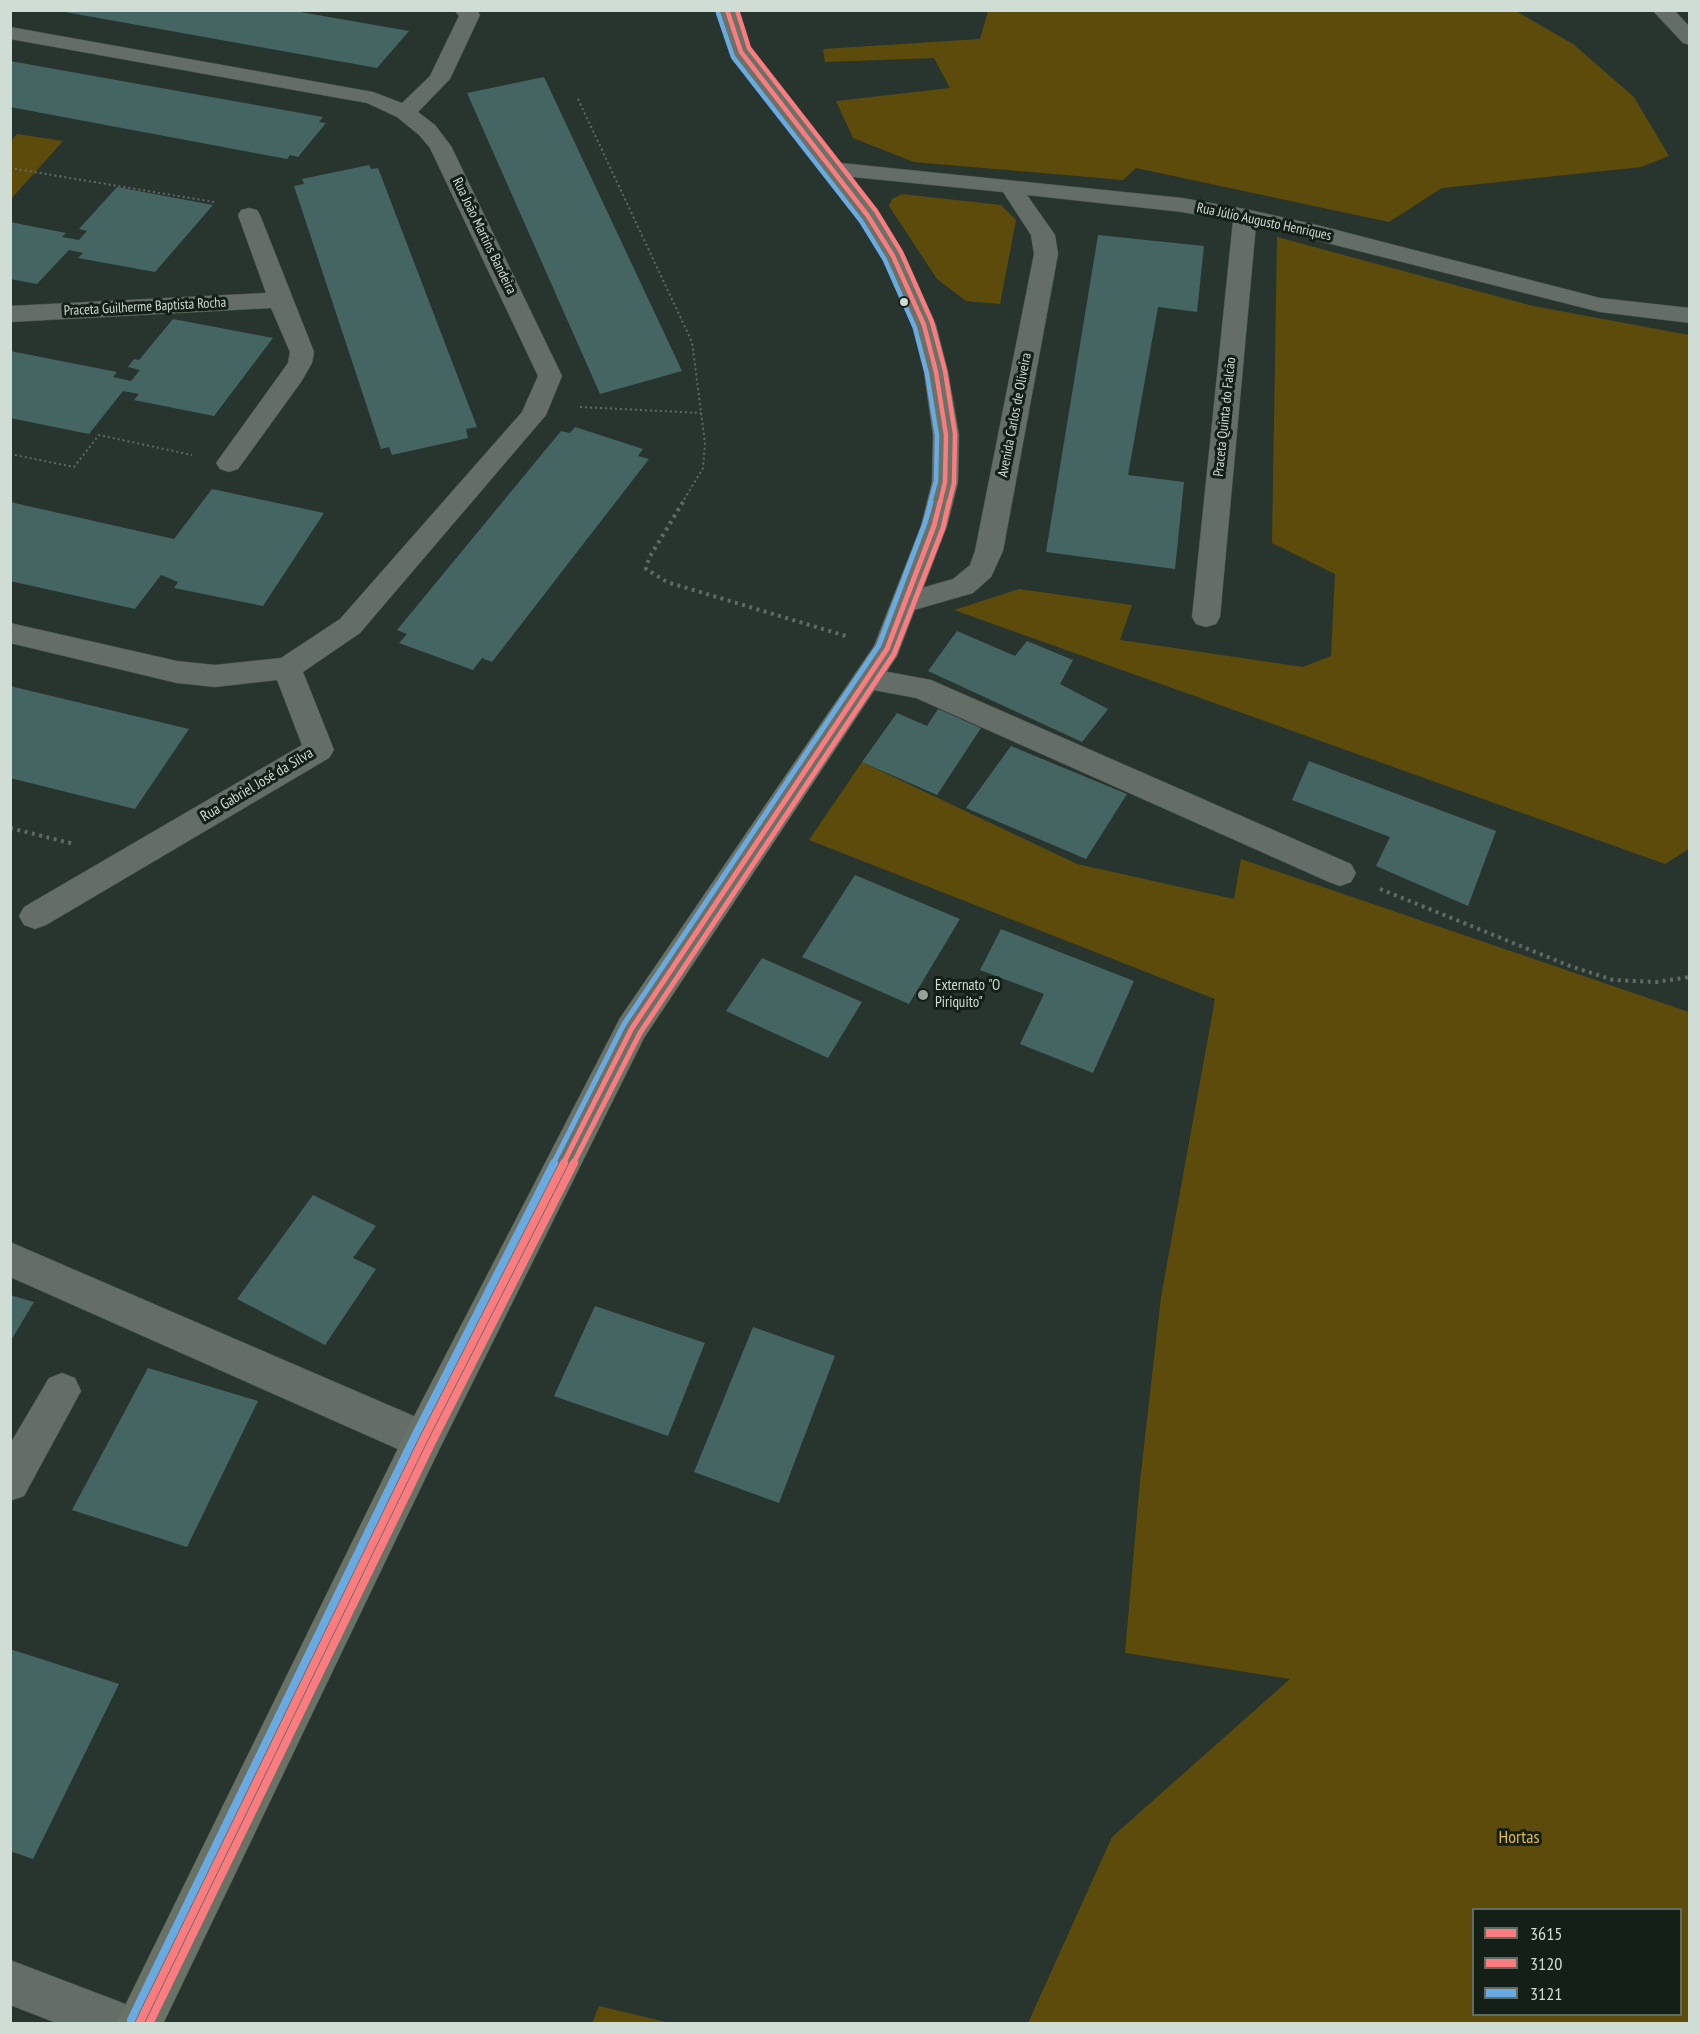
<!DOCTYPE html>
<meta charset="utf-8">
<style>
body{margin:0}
#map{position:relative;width:1700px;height:2034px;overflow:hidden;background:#28352e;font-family:"PT Sans Narrow",sans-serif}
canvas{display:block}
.frame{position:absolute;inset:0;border:12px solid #cfddd4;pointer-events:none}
.legend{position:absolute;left:1472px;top:1908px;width:210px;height:108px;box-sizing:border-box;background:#141f18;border:2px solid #5f6b63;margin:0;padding:8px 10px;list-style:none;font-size:18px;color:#cfddd4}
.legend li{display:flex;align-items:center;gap:12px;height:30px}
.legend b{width:30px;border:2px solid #5f6b63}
</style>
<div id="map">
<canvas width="1700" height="2034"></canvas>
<div class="frame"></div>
<ul class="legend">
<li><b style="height:8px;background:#fc7b7f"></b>3615</li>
<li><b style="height:8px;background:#fc7b7f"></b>3120</li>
<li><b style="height:8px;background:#6aaae3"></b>3121</li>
</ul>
</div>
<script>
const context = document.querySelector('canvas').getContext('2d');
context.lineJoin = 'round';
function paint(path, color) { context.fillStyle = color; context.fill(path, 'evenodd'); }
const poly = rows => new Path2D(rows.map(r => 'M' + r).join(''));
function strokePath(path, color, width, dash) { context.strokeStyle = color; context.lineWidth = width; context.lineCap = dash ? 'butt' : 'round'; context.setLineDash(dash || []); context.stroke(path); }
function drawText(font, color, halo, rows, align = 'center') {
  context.font = font + ' "PT Sans Narrow",sans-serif'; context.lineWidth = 6; context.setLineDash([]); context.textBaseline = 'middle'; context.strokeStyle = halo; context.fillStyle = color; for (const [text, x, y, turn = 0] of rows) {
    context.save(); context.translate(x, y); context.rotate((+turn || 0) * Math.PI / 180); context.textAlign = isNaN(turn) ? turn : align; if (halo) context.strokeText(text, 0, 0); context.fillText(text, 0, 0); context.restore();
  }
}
paint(poly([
 [988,11,1516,11,1573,44,1634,97,1669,156,1641,167,1442,188,1389,222,1136,168,1123,180,914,162,853,138,836,101,950,88,934,58,825,62,823,49,980,39],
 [17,134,63,141,11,199,11,141],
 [902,194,1001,205,1016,220,1000,304,966,301,937,279,889,206,892,199],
 [1277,237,1533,306,1689,335,1690,848,1665,864,954,610,1019,589,1132,605,1120,640,1303,667,1331,656,1335,574,1272,543],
 [862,762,1077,864,1234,899,1241,859,1689,1012,1689,2023,1028,2023,1112,1837,1290,1679,1125,1653,1140,1481,1161,1297,1215,999,809,840],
 [1474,1910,1680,1910,1680,2014,1474,2014],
 [599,2006,670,2023,592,2023]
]), '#5d4b0b');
paint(poly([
 [54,10,289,10,409,31,377,68],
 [10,61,323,117,319,122,326,123,298,157,290,155,287,159,10,107],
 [544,77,682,371,600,394,467,93],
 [369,165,371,169,378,168,477,427,466,429,468,438,392,455,389,447,381,449,294,186,304,184,302,179],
 [117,187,213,205,155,272,78,258,83,253,69,250,37,284,10,279,10,222,66,233,62,237,79,240,87,231,79,229],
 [1098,235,1204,246,1197,312,1158,307,1128,475,1184,482,1175,569,1046,552],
 [173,319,273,338,214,416,134,400,139,394,123,391,89,434,10,418,10,351,117,372,113,377,131,381,140,370,128,367,134,359,139,360],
 [575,427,643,449,638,456,649,459,492,662,482,658,473,670,399,643,407,634,397,630,561,431,570,433],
 [212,489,324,513,263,606,174,588,178,582,161,575,135,609,10,581,10,502,174,539],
 [957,631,1015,656,1027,641,1073,660,1060,684,1108,709,1082,742,928,671],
 [10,686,189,729,135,809,10,778],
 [938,709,981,728,937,795,862,762,897,713,927,726],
 [1011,746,1127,794,1086,859,966,808],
 [1309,761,1496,831,1468,906,1376,866,1390,837,1292,800],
 [855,875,960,919,909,1004,802,957],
 [1001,929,1134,981,1093,1073,1020,1044,1044,994,980,970],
 [762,958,862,1002,828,1058,726,1011],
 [313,1195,376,1226,353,1258,376,1269,325,1345,237,1299],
 [10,1295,34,1302,10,1342],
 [595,1306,705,1343,668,1436,554,1396],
 [753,1327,835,1356,779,1503,694,1472],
 [148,1368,258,1401,187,1547,72,1510],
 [10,1649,119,1684,33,1859,10,1851]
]), '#456562');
const minor = poly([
 [454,10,477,10,480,15,450,79,418,112,435,125,451,146,562,376,546,415,360,633,303,672,334,750,329,758,46,925,35,929,24,925,19,916,24,907,302,745,277,680,215,687,177,683,10,643,10,623,177,661,215,665,281,658,340,619,522,412,538,376,430,148,419,135,397,117,367,103,10,39,10,27,373,92,402,103,430,76,459,16,454,10],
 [1652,10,1674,10,1690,27,1690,45,1683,43,1652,10],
 [831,162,1182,198,1245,209,1317,225,1600,298,1690,308,1690,323,1600,312,1256,225,1220,617,1216,624,1206,627,1196,624,1192,617,1233,221,1182,212,1027,195,1055,235,1058,254,1003,551,991,577,973,593,907,612,897,609,893,602,897,595,953,579,970,565,975,551,1034,254,1031,235,1003,192,823,174,820,169,823,164,831,162],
 [249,208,257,210,260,215,314,352,312,363,301,382,238,469,229,472,220,469,216,463,288,363,290,352,271,308,10,322,10,306,266,293,238,215,241,210,249,208],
 [867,668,931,680,1351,864,1356,873,1351,882,1340,886,1329,882,916,698,857,687,853,679,857,671,867,668],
 [10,1242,437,1426,442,1440,437,1454,423,1459,409,1454,10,1277,10,1242],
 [62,1373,75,1378,81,1391,24,1496,10,1501,10,1444,49,1378,62,1373],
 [10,1960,136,2008,143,2024,59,2024,10,2005,10,1960]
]);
const major = poly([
 [717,10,737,10,751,51,879,216,905,256,936,325,948,372,959,435,958,482,947,526,897,656,644,1038,437,1454,163,2024,116,2024,409,1426,620,1018,874,646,921,526,932,482,933,435,924,372,912,325,881,256,858,219,731,52,717,10]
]);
strokePath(minor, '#46524b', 1);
strokePath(major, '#46524b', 1);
strokePath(poly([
 [578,99,692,342,705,443,703,468,682,503],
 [10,168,214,202],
 [580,407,701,413],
 [10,454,74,467,99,435,192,455]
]), '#606a64', 2, [2, 3]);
strokePath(poly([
 [683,502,649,558,646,569,667,582,846,636],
 [10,828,74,844],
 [1380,889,1570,966,1613,980,1656,982,1690,977]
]), '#606a64', 4, [3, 4.5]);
paint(minor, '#646d67');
paint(major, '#697267');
strokePath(poly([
 [727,10,741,52,868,216,893,256,924,325,936,372,946,435,945,482,940,503]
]), '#fc7b7f', 4.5);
strokePath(poly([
 [563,1164,632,1028,887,649,934,526,940,502]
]), '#fc7b7f', 5);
strokePath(poly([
 [139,2024,423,1440,564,1163]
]), '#fc7b7f', 8);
strokePath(poly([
 [737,10,749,48,876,211,901,252,932,322,945,371,955,434,954,483,949,503]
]), '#fc7b7f', 4.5);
strokePath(poly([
 [573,1164,640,1033,894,654,943,528,949,502]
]), '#fc7b7f', 5);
strokePath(poly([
 [149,2024,431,1444,574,1163]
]), '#fc7b7f', 8);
strokePath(poly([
 [718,13,733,57,861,221,885,260,915,328,927,374,937,436,936,481,930,503]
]), '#6aaae3', 4.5);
strokePath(poly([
 [553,1164,624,1024,879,645,925,523,931,502]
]), '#6aaae3', 5);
strokePath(poly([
 [131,2020,415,1436,554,1163]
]), '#6aaae3', 8);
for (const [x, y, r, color] of [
 [904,302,5,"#cfddd4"],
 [923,995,6,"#95a29a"]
]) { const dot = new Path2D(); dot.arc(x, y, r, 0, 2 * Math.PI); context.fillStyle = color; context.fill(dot); strokePath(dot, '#141f18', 2); }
drawText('14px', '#cfddd4', '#141f18', [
 ["Rua Júlio Augusto Henriques",1264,222,12],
 ["Rua João Martins Bandeira",484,236,64],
 ["Praceta Guilherme Baptista Rocha",145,307,-3],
 ["Avenida Carlos de Oliveira",1015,415,-79],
 ["Praceta Quinta do Falcão",1225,417,-84]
]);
drawText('15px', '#cfddd4', '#141f18', [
 ["Rua Gabriel José da Silva",257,785,-31]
]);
drawText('15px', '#cfddd4', '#141f18', [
 ["Externato \"O",935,986],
 ["Piriquito\"",935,1003]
], 'left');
drawText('18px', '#e4ba3f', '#141f18', [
 ["Hortas",1519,1838]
]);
</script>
